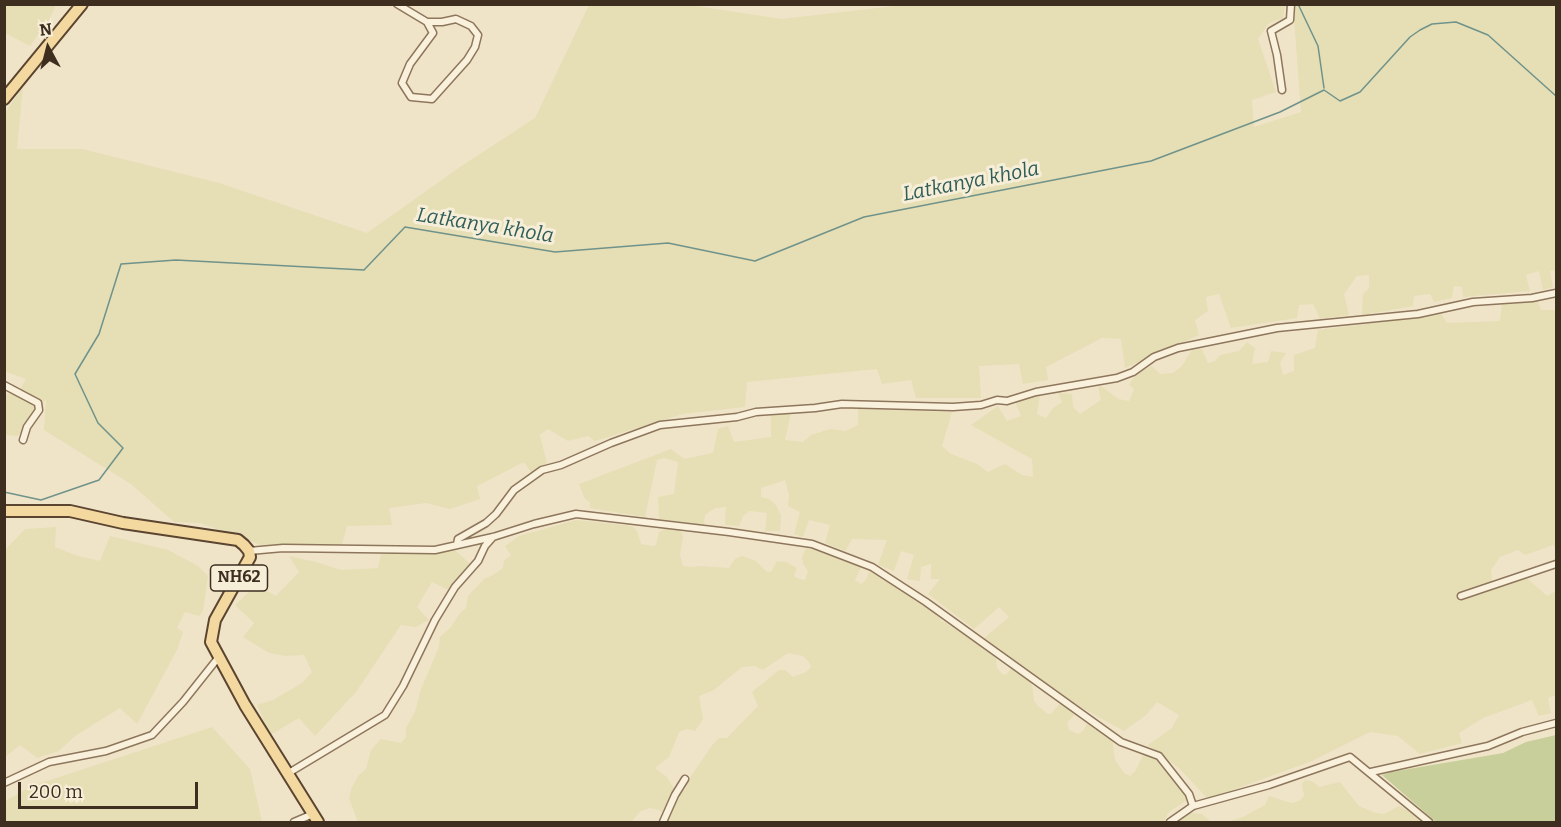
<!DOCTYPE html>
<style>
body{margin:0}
#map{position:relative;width:1561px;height:827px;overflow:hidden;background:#f0e4c8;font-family:Bitter,serif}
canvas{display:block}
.frame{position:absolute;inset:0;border:6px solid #3d2e20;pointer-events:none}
.north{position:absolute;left:18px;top:18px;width:60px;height:60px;-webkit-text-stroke:4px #f7eed8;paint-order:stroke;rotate:353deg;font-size:16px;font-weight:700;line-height:24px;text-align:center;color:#3d2e20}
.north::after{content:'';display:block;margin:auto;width:21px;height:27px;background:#3d2e20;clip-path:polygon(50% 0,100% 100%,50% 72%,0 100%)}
.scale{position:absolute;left:18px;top:782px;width:180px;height:27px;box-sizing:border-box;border:3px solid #3d2e20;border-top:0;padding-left:8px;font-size:18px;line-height:21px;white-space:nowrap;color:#3d2e20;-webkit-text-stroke:4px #f7eed8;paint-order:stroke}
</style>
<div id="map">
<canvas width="1561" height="827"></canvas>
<div class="frame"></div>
<div class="north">N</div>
<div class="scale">200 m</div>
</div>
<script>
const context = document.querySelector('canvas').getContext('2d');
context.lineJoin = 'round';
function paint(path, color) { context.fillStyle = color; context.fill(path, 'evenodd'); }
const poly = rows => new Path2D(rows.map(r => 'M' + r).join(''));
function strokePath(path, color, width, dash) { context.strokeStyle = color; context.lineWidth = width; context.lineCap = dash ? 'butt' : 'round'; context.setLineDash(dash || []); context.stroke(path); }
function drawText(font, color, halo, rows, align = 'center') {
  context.font = font + ' Bitter,serif'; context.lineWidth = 6; context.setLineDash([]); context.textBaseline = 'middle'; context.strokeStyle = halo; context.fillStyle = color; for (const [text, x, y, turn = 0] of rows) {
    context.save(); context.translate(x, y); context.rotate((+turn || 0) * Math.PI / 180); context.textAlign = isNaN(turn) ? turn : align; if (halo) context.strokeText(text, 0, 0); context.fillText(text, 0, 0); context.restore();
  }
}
paint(poly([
 [912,4,1285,5,1283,18,1269,23,1258,39,1276,92,1252,100,1254,127,1301,112,1293,5,1556,5,1556,270,1550,271,1553,287,1543,290,1539,271,1526,275,1530,291,1463,297,1462,287,1454,286,1452,298,1434,302,1430,294,1414,296,1413,306,1362,315,1363,294,1369,288,1369,275,1357,276,1344,294,1349,315,1320,319,1313,304,1299,305,1297,318,1231,328,1219,294,1206,297,1208,311,1195,320,1199,335,1125,368,1121,339,1102,338,1046,367,1048,380,1023,384,1019,364,979,366,981,398,916,398,911,380,882,384,877,369,747,382,745,407,683,414,595,441,588,436,568,441,548,429,540,435,547,463,531,472,524,462,477,486,480,499,450,509,426,503,389,508,392,525,347,526,342,544,261,545,200,523,174,522,131,484,44,430,46,399,18,436,5,435,4,394,18,393,26,379,4,371,5,113,23,86,17,149,82,149,219,183,367,233,460,167,535,118,589,5,690,5,781,19],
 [4,5,5,4,56,5,49,20,30,46,5,33],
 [1537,300,1541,310,1556,310,1556,549,1553,545,1525,555,1518,550,1500,557,1491,570,1492,582,1521,573,1547,596,1556,591,1556,695,1548,698,1551,713,1539,716,1532,700,1483,718,1459,733,1462,743,1420,754,1398,736,1370,732,1312,761,1208,799,1180,769,1148,745,1172,728,1179,715,1157,702,1146,715,1124,731,1077,705,984,638,1009,617,999,607,974,629,928,594,940,579,931,579,931,564,921,567,920,581,907,579,914,555,901,551,894,571,878,565,887,540,852,539,845,551,825,543,830,525,809,520,803,537,794,534,800,512,788,506,789,495,785,480,761,488,761,497,769,499,775,504,781,515,780,531,765,531,767,513,749,511,743,516,739,526,725,525,726,507,715,508,705,515,704,525,659,519,658,497,674,494,678,462,665,458,657,460,645,517,590,508,590,502,585,499,579,484,671,449,684,459,713,453,718,429,728,426,734,442,771,437,771,415,791,413,785,440,803,442,811,435,830,429,846,431,858,425,858,409,952,412,942,446,951,454,977,464,988,472,1005,464,1022,475,1033,477,1032,459,971,425,998,406,1007,421,1021,416,1015,401,1024,397,1040,395,1037,414,1046,418,1053,408,1062,402,1058,393,1072,394,1073,407,1080,414,1101,400,1098,386,1104,388,1118,399,1129,401,1134,389,1129,385,1136,374,1152,366,1160,374,1173,373,1182,366,1192,350,1202,349,1208,363,1215,361,1220,355,1239,351,1247,342,1255,348,1252,364,1268,362,1271,351,1286,353,1280,363,1283,375,1294,371,1294,355,1315,348,1318,330,1382,322,1439,311,1447,323,1500,321,1502,304],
 [576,520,632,526,637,531,641,544,652,546,656,545,659,532,666,529,680,530,683,536,680,555,683,566,690,567,701,566,729,568,735,559,742,556,756,561,766,571,771,572,777,561,786,562,797,568,794,575,796,578,805,580,808,571,803,564,802,558,806,548,816,550,862,566,855,580,861,584,866,580,870,569,873,569,925,604,942,621,964,633,996,658,997,668,1002,674,1006,675,1013,666,1029,678,1032,685,1034,701,1038,706,1048,714,1052,713,1061,702,1074,711,1074,715,1067,723,1069,730,1078,734,1083,731,1089,721,1112,739,1115,760,1124,773,1130,776,1136,770,1144,753,1157,758,1185,792,1188,799,1168,813,1164,822,667,822,681,793,686,788,689,779,713,744,719,738,727,738,758,706,752,692,779,670,785,670,793,677,806,672,811,667,809,662,803,656,788,653,763,670,755,666,742,667,714,690,699,696,703,719,695,731,687,729,679,732,669,757,655,768,667,777,674,789,662,812,659,810,650,808,641,811,631,822,358,822,349,798,352,787,358,776,366,769,371,750,381,739,401,743,406,737,406,728,415,712,421,689,439,647,440,637,451,627,460,613,466,608,468,596,484,579,493,575,503,568,504,561,511,555,505,546,519,536],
 [56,527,55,547,78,556,100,561,110,536,168,550,198,566,208,576,203,611,199,616,185,612,177,628,183,632,177,650,137,724,120,708,75,736,59,751,37,758,20,745,5,757,5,550,25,529],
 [456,551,470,564,449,590,432,582,417,607,429,620,416,627,401,625,356,692,315,736,299,718,270,735,257,705,273,700,302,683,312,672,304,655,286,656,269,653,243,637,254,623,235,605,262,580,263,589,276,596,299,572,289,556,316,562,341,570,378,568,381,554],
 [212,727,250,769,262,822,5,822,5,801,32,786],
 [1305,780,1312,781,1319,787,1340,782,1359,806,1376,813,1384,814,1399,806,1416,815,1422,822,1228,822,1243,817,1265,805,1269,796,1291,803,1299,801,1304,796,1302,784],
 [1190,813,1202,814,1211,822,1174,822,1178,818]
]), '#e6deb5');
paint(poly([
 [1556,735,1556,822,1436,822,1382,775,1391,772,1503,753,1526,742]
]), '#c9cf9b');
strokePath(poly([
 [1298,4,1318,46,1324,88],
 [4,492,41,500,99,480,123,448,98,423,75,374,99,334,121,264,176,260,364,270,405,227,555,252,668,243,755,261,864,217,1151,161,1280,112,1324,90,1340,101,1360,92,1410,37,1420,30,1432,24,1456,22,1488,35,1556,96]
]), '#6f938a', 1.5);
const street = poly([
 [397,4,427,22,442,22,456,19,471,26,478,35,475,47,467,60,432,99,411,97,402,83,410,64,433,33,427,22],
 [1282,90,1277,55,1271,31,1290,20,1291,4],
 [4,385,38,403,39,410,27,427,23,440],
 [457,544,458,539,486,523,496,514,514,490,542,470,561,465,611,443,660,425,737,417,756,412,815,408,842,404,953,407,981,405,997,400,1007,401,1036,392,1117,378,1133,372,1154,357,1178,348,1277,328,1418,314,1473,302,1532,298,1556,293],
 [249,551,283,548,435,550,493,537,534,524,576,514,729,532,812,544,872,567,926,602,1121,742,1159,756,1189,794,1193,806,1269,785,1350,757,1429,822],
 [1461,596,1556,564],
 [1371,772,1488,746,1522,732,1556,723],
 [287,774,385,715,403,686,435,620,455,587,478,561,485,546,493,537],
 [4,783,49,762,106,751,152,735,183,702,218,658],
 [294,822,313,814],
 [663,822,675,795,685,779],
 [1170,822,1193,806]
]);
const primary = poly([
 [4,99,82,4],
 [4,511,70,511,123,523,238,540,244,545,249,551,250,557,215,620,211,642,245,705,318,822]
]);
strokePath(street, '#8d765c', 9);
strokePath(primary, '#5b4430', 14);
strokePath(street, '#faf1dc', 6);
strokePath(primary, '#f3d9a0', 10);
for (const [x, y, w] of [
 [239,578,57]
]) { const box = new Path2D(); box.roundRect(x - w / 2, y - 13, w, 26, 4.5); context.fillStyle = '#f7eed8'; context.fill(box); strokePath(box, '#3d2e20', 1.5); }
drawText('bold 16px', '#3d2e20', null, [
 ["NH62",239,578]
]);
drawText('italic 20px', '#2f5d5a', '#f7eed8', [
 ["Latkanya khola",971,182,-11],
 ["Latkanya khola",485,226,9]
]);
</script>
